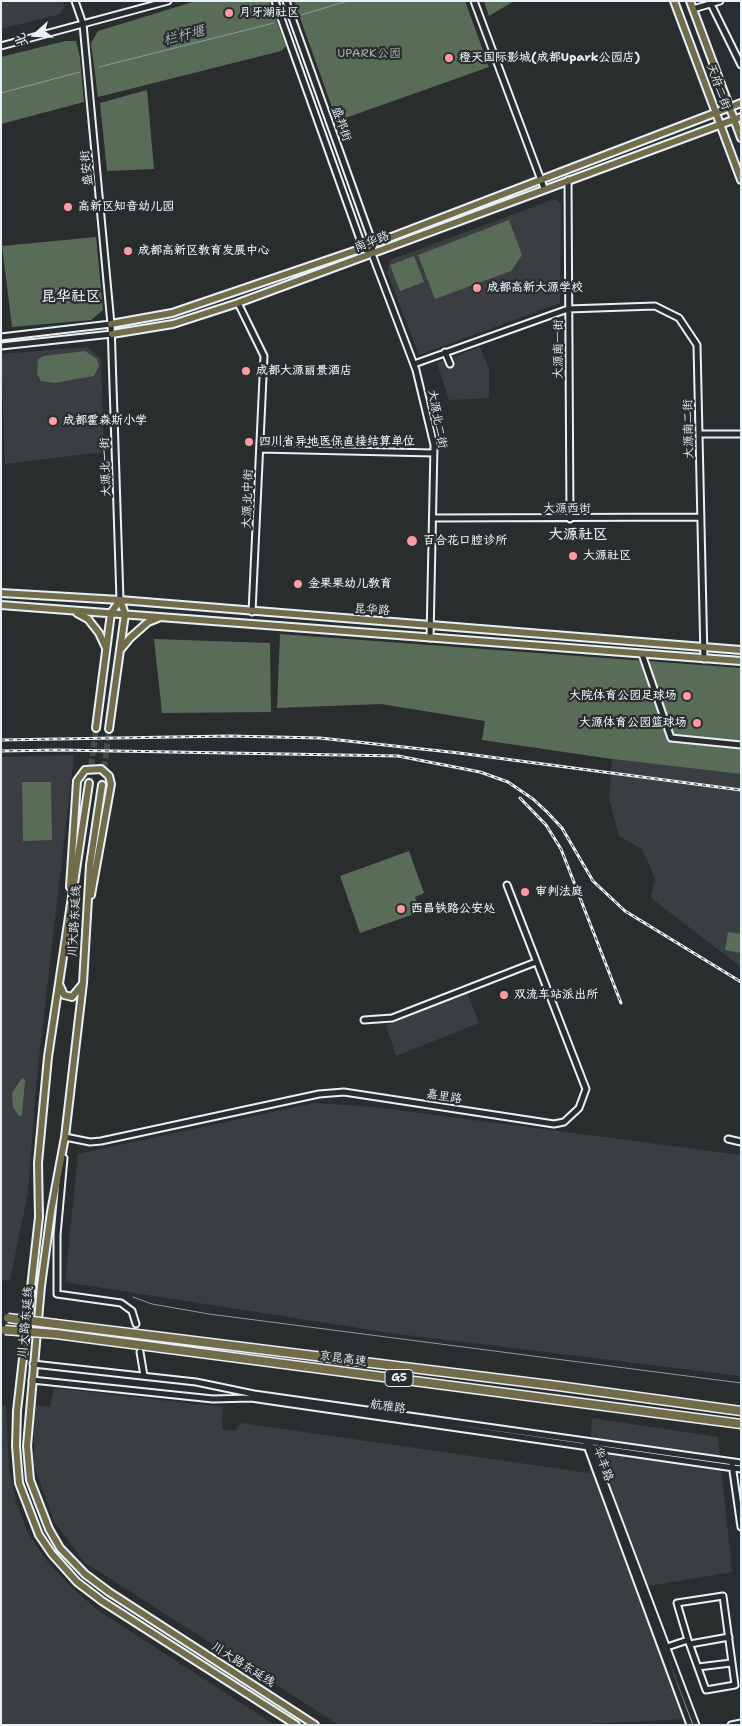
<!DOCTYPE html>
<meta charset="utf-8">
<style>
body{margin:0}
#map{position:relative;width:742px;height:1726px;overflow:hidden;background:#2a2d2e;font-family:"Shantell Sans","LXGW WenKai TC",sans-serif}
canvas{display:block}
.frame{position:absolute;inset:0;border:2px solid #e8f1f8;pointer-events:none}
.north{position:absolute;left:10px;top:10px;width:50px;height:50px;-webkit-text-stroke:4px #2a2d2e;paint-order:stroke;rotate:250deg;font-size:14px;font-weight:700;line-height:20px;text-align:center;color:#e8f1f8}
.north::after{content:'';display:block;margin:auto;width:18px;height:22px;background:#e8f1f8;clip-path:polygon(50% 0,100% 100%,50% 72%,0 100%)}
</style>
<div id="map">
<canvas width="742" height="1726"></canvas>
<div class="frame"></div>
<div class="north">北</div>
</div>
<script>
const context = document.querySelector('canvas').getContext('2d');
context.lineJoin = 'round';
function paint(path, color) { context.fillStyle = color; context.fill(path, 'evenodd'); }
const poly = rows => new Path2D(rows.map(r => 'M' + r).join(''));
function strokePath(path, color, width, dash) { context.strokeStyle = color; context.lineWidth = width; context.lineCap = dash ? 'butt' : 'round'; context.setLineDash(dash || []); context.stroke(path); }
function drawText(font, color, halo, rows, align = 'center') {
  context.font = font + ' "Shantell Sans","LXGW WenKai TC",sans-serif'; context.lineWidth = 4.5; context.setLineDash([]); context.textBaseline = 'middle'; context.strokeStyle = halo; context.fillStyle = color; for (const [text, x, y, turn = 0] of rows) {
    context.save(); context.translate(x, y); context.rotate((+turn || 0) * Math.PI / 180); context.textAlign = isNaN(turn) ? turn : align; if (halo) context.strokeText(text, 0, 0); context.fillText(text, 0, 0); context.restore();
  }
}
paint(poly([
 [1,1,63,1,65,6,60,14,1,29],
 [555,199,561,203,560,303,419,355,387,272,390,260],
 [87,347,101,359,104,452,5,464,1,354],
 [480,347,489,369,489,398,449,400,437,363],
 [74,755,37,1076,28,1192,10,1281,1,1280,1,757],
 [612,759,741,774,741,967,651,898,655,878,642,849,619,836,609,798],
 [467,992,479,1023,396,1056,386,1025],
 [314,1103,374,1107,741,1155,741,1376,390,1333,65,1282,78,1154],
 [54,1388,223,1407,222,1429,235,1431,241,1423,589,1473,592,1418,718,1437,732,1572,636,1588,686,1719,566,1725,339,1725,84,1562,55,1523,34,1466,34,1405,50,1407],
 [1,1405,6,1405,9,1468,17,1505,28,1533,46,1560,71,1587,96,1609,275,1725,1,1725]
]), '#3a3e43');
paint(poly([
 [196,1,269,1,286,46,281,51,98,97,91,43,98,31],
 [294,1,465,1,489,67,337,121],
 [484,1,514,1,489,16],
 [65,41,76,41,80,58,84,102,1,124,1,57],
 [147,90,154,169,107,171,100,103],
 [509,220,522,255,511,271,435,299,418,255],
 [96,237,103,310,91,320,12,327,2,246],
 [414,256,424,282,400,291,390,265],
 [85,351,97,359,99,366,94,376,54,383,41,381,37,374,38,359,44,356],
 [280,634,741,668,741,774,612,759,482,740,485,721,381,704,277,708],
 [154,639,270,643,271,712,162,713],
 [22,782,51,782,52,840,23,841],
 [409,851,424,893,415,897,420,912,360,933,340,876],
 [728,932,741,934,741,953,725,950],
 [22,1078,25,1080,22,1115,19,1116,13,1107,12,1093]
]), '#596c57');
strokePath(poly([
 [301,15,348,1],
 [99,67,274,23],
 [1,93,80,72],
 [133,1297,152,1304,209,1314,741,1383]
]), '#899ca5', 1);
strokePath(poly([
 [136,1324,139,1347]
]), '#464a4c', 5, [5, 2.5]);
strokePath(poly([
 [89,783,96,728],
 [102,785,109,729]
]), '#464a4c', 6, [6, 3]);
const minor = poly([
 [75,1,83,24,111,324,120,600],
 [275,1,363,248,372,254,416,370,434,445,430,638],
 [286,1,373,244,372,254],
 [474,1,544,188],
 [711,4,741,65],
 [693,9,720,1],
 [1,46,168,1],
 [568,180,570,519],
 [238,303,264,356,252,612],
 [1,337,111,324],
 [1,346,112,334],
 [445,352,450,364],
 [414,364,568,309,655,306,679,318,697,345,704,659],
 [699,434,741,434],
 [260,449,434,453],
 [433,518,701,517],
 [642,654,671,738,741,745],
 [364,1020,392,1018,536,962],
 [728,1139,741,1142],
 [65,1140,65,1137,90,1142,101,1141,319,1094,344,1092,554,1124,564,1122,579,1108,586,1089,507,885],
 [64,1158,57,1235,57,1294,121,1303,132,1311,136,1324],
 [140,1352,144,1376],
 [33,1364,196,1382,254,1394,741,1463],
 [32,1380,213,1399,251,1398,278,1402,741,1469],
 [586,1443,690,1725],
 [590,1445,696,1725],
 [732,1464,741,1527],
 [690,1644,729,1637],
 [667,1647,688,1640,706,1690,735,1685,723,1596,677,1603,688,1640],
 [698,1667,731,1663],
 [731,1725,741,1723]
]);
const major = poly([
 [674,1,741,180],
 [690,1,741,138],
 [111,324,172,313,363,248,741,103],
 [112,334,173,324,238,303,741,117],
 [1,593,120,600,741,650],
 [1,605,741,661],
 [77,613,88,619,99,633,106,648],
 [121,649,130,638,148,622,158,618],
 [96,728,111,613,120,600],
 [109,729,125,614,120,600],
 [89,783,48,1057,38,1163,39,1217,17,1411,16,1446,19,1483,39,1535,52,1554,77,1582,102,1601,296,1725],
 [102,785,90,865,83,983,65,1137,51,1212,41,1286,27,1446,30,1480,49,1529,60,1548,85,1574,109,1592,315,1725],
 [70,887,77,781,85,770,101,769,109,776,111,784,91,895],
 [60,986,64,995,72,997,82,985]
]);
const highway = poly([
 [56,1324,558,1386,741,1411],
 [56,1334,741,1424]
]);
strokePath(minor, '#e8f1f8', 9);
strokePath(major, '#e8f1f8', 10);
strokePath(highway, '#e8f1f8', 11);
strokePath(minor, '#2a2d2e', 5);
strokePath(major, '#726c4b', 6);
strokePath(highway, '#726c4b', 8);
const rail = poly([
 [1,740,230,736,320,738,459,753,741,790],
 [1,751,58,750,398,756,480,772,508,782,533,799,547,812,562,828,593,881,625,911,741,982],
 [520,798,546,825,561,849,621,1003]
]);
strokePath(rail, '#e8f1f8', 3);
strokePath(rail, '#2a2d2e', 1, [4]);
const highwayBridge = poly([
 [8,1318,56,1324],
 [5,1330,56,1334]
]);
strokePath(highwayBridge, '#e8f1f8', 11, []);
strokePath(highwayBridge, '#726c4b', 8);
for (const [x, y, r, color] of [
 [229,13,5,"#ff9aa2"],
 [449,58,5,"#ff9aa2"],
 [68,207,5,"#ff9aa2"],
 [128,251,5,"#ff9aa2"],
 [477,288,5,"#ff9aa2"],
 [246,371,5,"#ff9aa2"],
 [53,421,5,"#ff9aa2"],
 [249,442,5,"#ff9aa2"],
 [412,541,6,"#ff9aa2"],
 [573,556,5,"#ff9aa2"],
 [298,584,5,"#ff9aa2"],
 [687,696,5,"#ff9aa2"],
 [697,723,5,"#ff9aa2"],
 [525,892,5,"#ff9aa2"],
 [401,909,5,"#ff9aa2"],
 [504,995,5,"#ff9aa2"]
]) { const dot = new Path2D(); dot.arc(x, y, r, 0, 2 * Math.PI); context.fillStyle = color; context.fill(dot); strokePath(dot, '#2a2d2e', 2); }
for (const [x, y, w] of [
 [399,1378,28]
]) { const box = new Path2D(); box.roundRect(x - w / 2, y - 8.5, w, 17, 4); context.fillStyle = '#2a2d2e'; context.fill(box); strokePath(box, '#e8f1f8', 1); }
drawText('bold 11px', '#e8f1f8', null, [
 ["G5",399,1378]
]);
drawText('bold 12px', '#e8f1f8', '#2a2d2e', [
 ["月牙湖社区",239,13],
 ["橙天国际影城(成都Upark公园店)",459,58],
 ["高新区知音幼儿园",78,207],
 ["成都高新区教育发展中心",138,251],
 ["成都高新大源学校",487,288],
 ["成都大源丽景酒店",256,371],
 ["成都霍森斯小学",63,421],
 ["四川省异地医保直接结算单位",259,442],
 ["百合花口腔诊所",423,541],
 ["大源社区",583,556],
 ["金果果幼儿教育",308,584],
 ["大院体育公园足球场",677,696,"right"],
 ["大源体育公园篮球场",687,723,"right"],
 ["审判法庭",535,892],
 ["西昌铁路公安处",411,909],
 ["双流车站派出所",514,995]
], 'left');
drawText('12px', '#a8b5b0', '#2a2d2e', [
 ["UPARK公园",369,54]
]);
drawText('12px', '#e8f1f8', '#2a2d2e', [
 ["天府二街",718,87,70],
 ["盛邦街",341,124,70],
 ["盛安街",87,168,-96],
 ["南华路",372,242,-21],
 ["大源南一街",559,349,-90],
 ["大源北二街",437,419,79],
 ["大源南二街",689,429,-91],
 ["大源北一街",106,467,-92],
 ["大源北中街",248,499,-88],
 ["大源西街",567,509],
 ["昆华路",372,610,4],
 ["川大路东延线",75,921,-87],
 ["嘉里路",444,1097,9],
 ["川大路东延线",26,1322,-85],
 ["京昆高速",343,1359,8],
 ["航雅路",388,1407,8],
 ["华丰路",603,1464,70],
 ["川大路东延线",243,1665,32]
]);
drawText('italic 14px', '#a8b9c0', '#2a2d2e', [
 ["栏杆堰",184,36,-14]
]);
drawText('bold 15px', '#e8f1f8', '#2a2d2e', [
 ["昆华社区",71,297],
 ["大源社区",578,535]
]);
</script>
